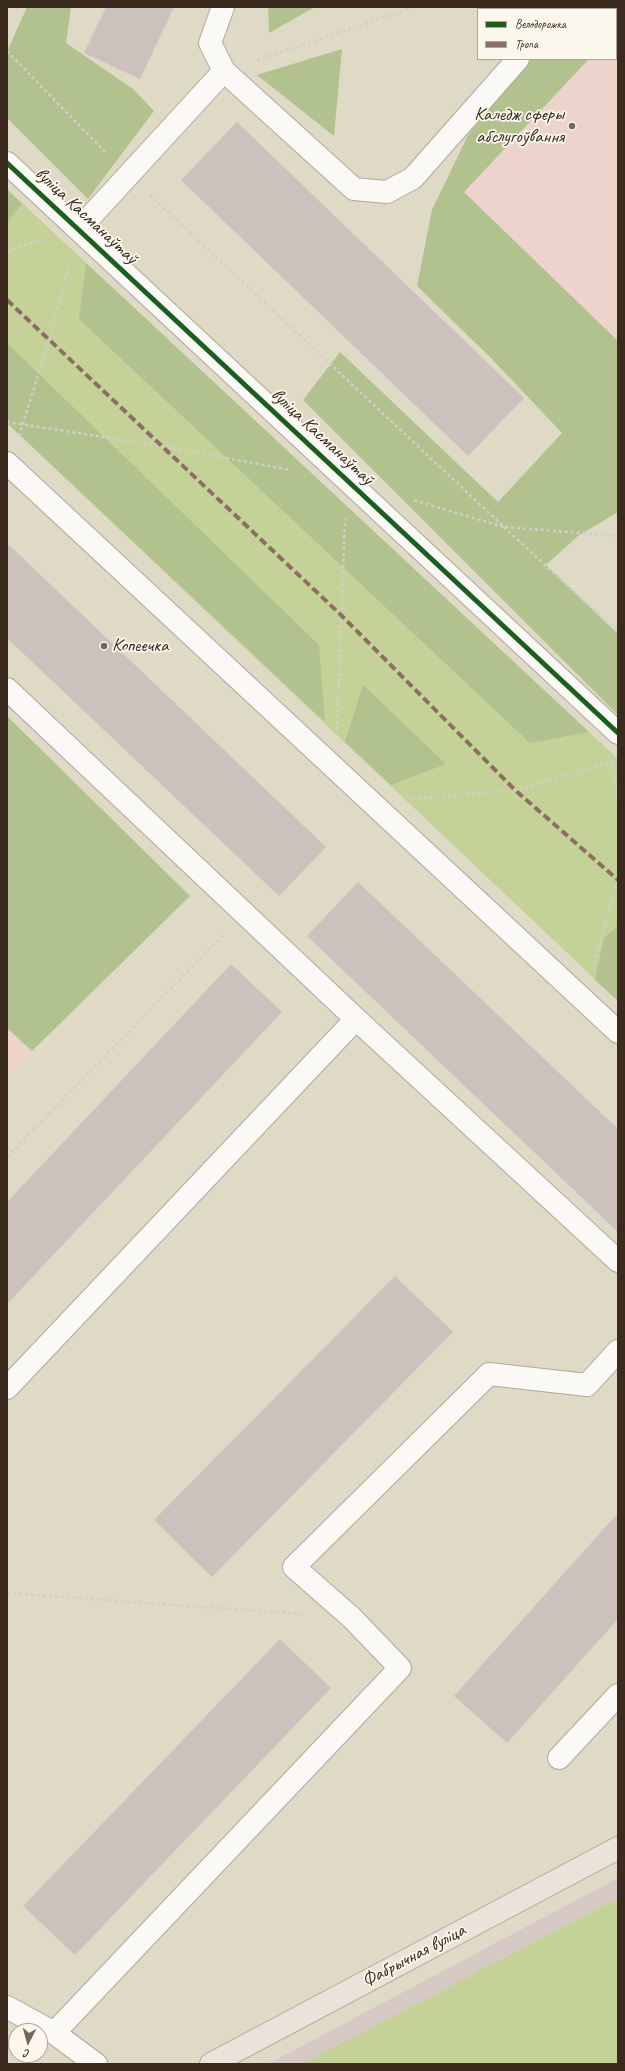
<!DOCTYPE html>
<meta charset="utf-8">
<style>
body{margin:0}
#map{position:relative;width:625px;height:2071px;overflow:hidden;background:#dedac6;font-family:Caveat,sans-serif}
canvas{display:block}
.frame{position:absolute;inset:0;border:8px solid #3b2a1e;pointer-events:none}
.legend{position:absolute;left:477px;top:8px;width:140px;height:52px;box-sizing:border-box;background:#fbf7ec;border:1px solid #aea59a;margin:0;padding:5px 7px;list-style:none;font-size:12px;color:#3b2a1e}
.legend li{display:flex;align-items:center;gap:8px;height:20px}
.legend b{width:20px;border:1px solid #aea59a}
.north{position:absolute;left:8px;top:2023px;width:40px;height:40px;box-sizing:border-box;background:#fbf7ec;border:1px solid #aea59a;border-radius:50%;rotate:186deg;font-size:11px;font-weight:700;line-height:16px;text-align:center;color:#3b2a1e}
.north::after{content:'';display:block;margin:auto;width:14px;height:18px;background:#746859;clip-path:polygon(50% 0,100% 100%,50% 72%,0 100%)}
</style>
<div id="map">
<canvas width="625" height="2071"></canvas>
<div class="frame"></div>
<ul class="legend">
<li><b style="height:5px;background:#1b5e20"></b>Велодорожка</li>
<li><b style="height:5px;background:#8d6e63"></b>Тропа</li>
</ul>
<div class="north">С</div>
</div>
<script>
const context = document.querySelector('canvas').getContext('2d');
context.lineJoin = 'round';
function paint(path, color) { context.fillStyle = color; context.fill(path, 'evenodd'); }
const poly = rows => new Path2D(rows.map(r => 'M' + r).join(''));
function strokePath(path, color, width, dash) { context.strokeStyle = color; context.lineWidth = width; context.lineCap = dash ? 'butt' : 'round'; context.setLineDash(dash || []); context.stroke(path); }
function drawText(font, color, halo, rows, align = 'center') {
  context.font = font + ' Caveat,sans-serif'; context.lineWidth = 3.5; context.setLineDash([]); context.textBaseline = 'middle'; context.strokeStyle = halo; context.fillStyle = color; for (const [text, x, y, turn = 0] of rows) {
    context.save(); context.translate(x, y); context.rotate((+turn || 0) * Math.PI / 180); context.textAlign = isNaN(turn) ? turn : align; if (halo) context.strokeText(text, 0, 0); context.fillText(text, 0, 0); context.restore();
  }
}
paint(poly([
 [618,28,618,341,464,192,589,59,616,59,616,30],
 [7,1028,32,1051,7,1079]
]), '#ecd4cc');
paint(poly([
 [618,1878,618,2064,268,2064]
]), '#d7cac5');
paint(poly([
 [7,189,618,759,618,1001,7,423],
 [618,1898,618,2064,302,2064]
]), '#c5d297');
paint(poly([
 [27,7,71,7,66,43,133,89,154,111,88,199,7,118,7,52],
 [268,7,315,7,269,33],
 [574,7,618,7,618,28,616,30,616,9,572,9],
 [342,49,334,136,257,75],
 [531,59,589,59,464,192,618,341,618,512,578,536,546,565,618,634,618,715,303,400,340,352,498,502,562,433,491,358,417,286,432,210,468,135],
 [7,189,22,204,7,222],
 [86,263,589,732,530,743,79,319],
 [7,343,319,645,325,722,7,423],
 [363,685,446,764,391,785,345,742],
 [7,716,190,896,32,1051,7,1028],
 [618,926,618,1001,595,980,604,938]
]), '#b1c28f');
paint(poly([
 [106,7,174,7,140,79,84,53],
 [237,122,524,398,468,456,181,180],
 [7,543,326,847,279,896,7,638],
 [358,882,618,1129,618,1232,307,936],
 [231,964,282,1012,7,1304,7,1202],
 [395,1276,453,1332,212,1577,154,1520],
 [618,1513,618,1619,507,1743,454,1696],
 [280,1639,331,1688,75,1955,23,1906]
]), '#cdc1be');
const minor = poly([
 [223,7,210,43,224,71,354,189,387,192,413,178,518,59],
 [562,9,564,7],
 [7,163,618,733],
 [79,229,224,71],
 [7,463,618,1032],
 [7,689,356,1019,618,1261],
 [7,1388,356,1019],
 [559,1758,618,1695],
 [7,2007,54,2033,96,2064],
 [54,2033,400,1668,352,1618,294,1567,489,1374,587,1385,618,1351]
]);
const major = poly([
 [211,2064,618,1848]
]);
strokePath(minor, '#aea99c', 24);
strokePath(major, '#aea99c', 24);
strokePath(poly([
 [7,51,107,154],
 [257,60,415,7],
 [150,195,504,527,413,500],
 [7,251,45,239],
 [7,422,161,446,291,470],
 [19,436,49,340,70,263],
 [504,527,618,632],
 [505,527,618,536],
 [337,730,345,519],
 [612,763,618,804],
 [412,799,515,790,615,761],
 [593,969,618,877],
 [7,1157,224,934],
 [7,1593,302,1614]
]), '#d0cfc9', 2.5, [3, 3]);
strokePath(minor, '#faf9f6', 22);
strokePath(major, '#ebe3da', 22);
strokePath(poly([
 [7,300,340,614,515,790,618,880]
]), '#8d6e63', 4, [8, 4]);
strokePath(poly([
 [7,163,618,733]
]), '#1b5e20', 5);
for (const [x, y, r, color] of [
 [572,126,4,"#746859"],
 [104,646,4,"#746859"]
]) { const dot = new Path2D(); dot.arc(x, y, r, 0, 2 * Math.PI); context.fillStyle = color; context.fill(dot); strokePath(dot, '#fbf7ec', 1.5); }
drawText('19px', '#3b2a1e', '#fbf7ec', [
 ["Каледж сферы",564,115],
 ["абслугоўвання",564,137],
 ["Копеечка",112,646,"left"]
], 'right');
drawText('19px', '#3b2a1e', '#fbf7ec', [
 ["вуліца Касманаўтаў",86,216,43],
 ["вуліца Касманаўтаў",322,437,43],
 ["Фабрычная вуліца",414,1956,-28]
]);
</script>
